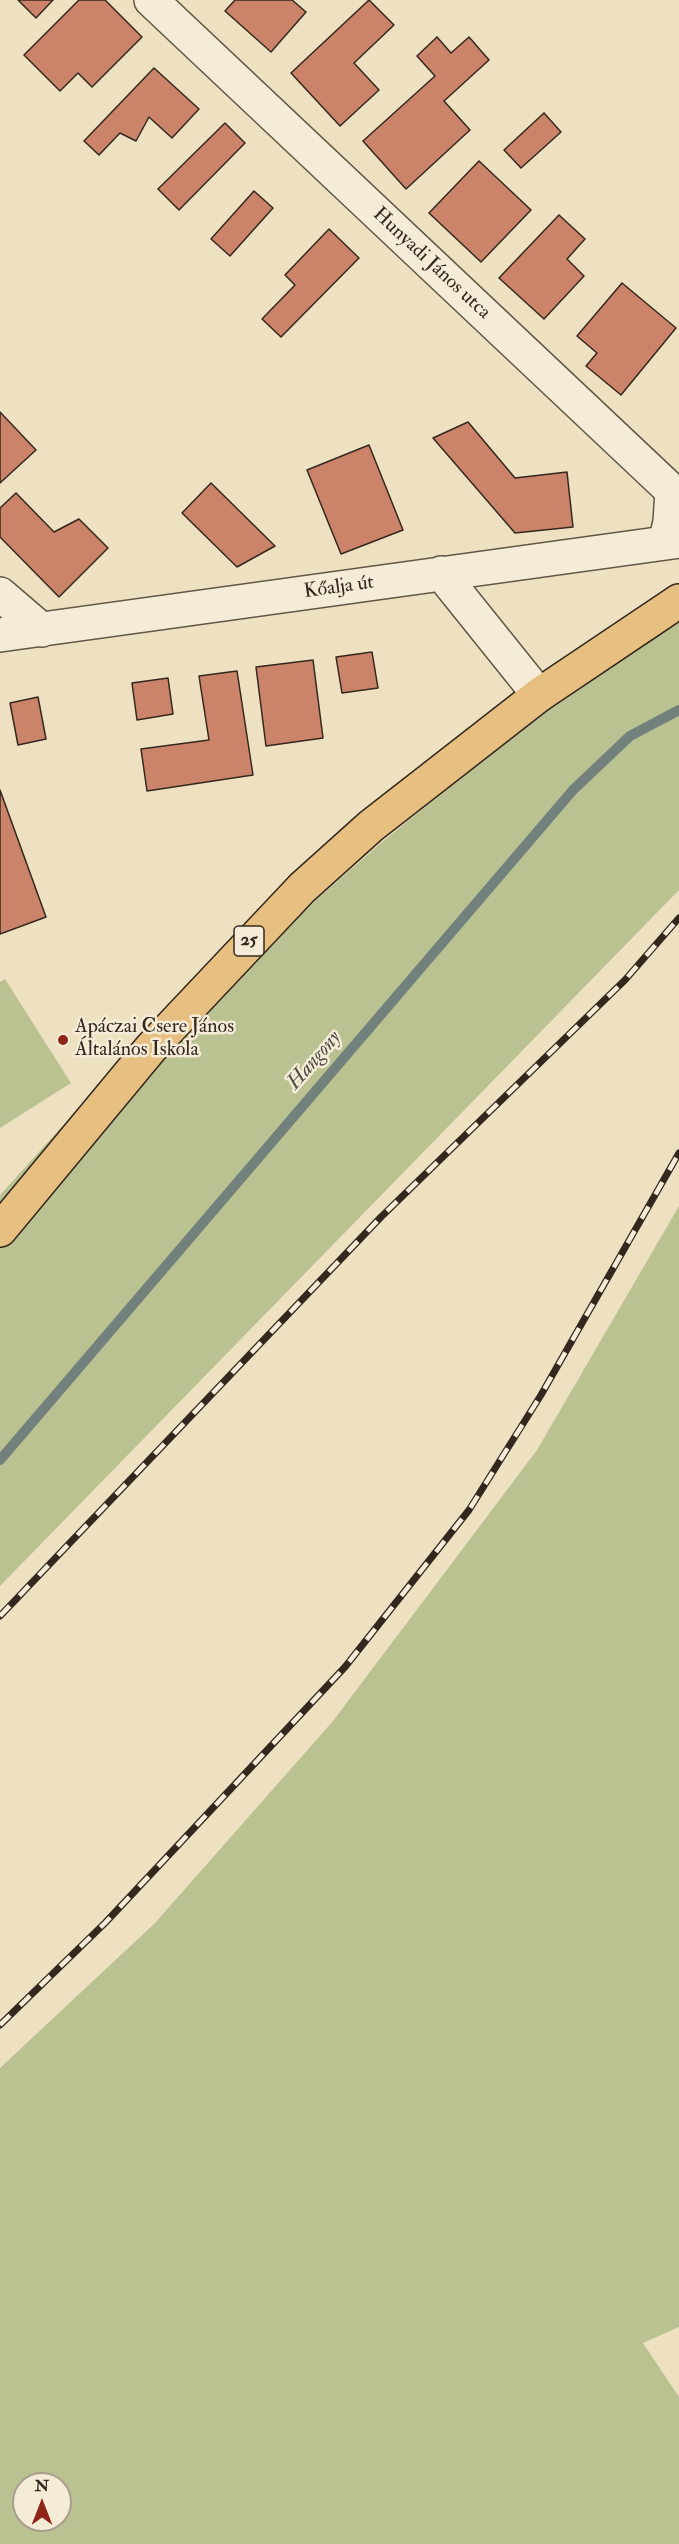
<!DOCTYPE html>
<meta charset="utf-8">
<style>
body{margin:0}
#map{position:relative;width:679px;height:2544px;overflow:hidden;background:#eee1c2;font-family:"IM FELL Double Pica",serif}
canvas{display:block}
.north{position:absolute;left:12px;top:2472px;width:60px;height:60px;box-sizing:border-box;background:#f4ecd7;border:2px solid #a79e8d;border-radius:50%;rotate:0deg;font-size:16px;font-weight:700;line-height:24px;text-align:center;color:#34281e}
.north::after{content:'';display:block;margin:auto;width:21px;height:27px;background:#8f2418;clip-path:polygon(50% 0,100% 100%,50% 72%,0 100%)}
</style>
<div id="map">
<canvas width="679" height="2544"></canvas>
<div class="north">N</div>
</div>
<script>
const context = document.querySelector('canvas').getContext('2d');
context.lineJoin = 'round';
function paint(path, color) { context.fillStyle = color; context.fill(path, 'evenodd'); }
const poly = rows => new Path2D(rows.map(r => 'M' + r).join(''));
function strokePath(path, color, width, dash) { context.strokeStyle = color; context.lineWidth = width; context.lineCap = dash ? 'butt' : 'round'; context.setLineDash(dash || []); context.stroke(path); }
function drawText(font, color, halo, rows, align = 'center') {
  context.font = font + ' "IM FELL Double Pica",serif'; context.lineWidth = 5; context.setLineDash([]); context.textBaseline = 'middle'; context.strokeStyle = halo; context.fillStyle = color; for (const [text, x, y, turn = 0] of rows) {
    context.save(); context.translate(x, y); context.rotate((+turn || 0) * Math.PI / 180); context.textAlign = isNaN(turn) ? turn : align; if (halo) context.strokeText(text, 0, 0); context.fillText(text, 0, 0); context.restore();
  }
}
paint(poly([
 [679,623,679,890,0,1586,0,1195,122,1060,314,902,382,842,563,695],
 [5,979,71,1083,0,1128,0,982],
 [679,1206,679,2327,643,2343,679,2397,679,2544,0,2544,0,2068,155,1923,333,1721,537,1450],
 [24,2484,60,2484,60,2520,24,2520]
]), '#bbc291');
strokePath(poly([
 [0,1460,573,790,630,736,679,710]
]), '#72817c', 10);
const building = poly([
 [18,0,53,0,36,18,18,0],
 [79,0,105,0,142,37,92,87,78,73,60,91,24,55,79,0],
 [235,0,292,0,306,12,271,52,225,11,235,0],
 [369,0,394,25,354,63,379,90,340,126,291,73,369,0],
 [437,37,451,53,469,37,489,60,444,101,470,130,406,189,363,141,435,76,417,56,437,37],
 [154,68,199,109,172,138,149,117,136,141,120,133,99,155,84,141,154,68],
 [544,113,561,132,521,168,504,150,544,113],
 [225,123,245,143,179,210,158,189,225,123],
 [479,161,531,210,481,262,429,213,479,161],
 [254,191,273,208,230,256,211,239,254,191],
 [559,215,585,239,567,259,584,276,544,319,499,278,559,215],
 [329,229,359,258,281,337,262,319,295,285,285,275,329,229],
 [622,283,676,328,621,395,586,366,597,353,577,336,622,283],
 [0,412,36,450,0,483,0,412],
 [468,422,515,478,567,472,573,527,515,533,433,438,468,422],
 [369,445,403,530,341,554,307,470,369,445],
 [211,483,275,546,237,567,182,513,211,483],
 [16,493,54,532,79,519,108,548,59,597,0,537,0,508,16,493],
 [372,652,378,688,342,693,336,657,372,652],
 [313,660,323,738,266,746,256,667,313,660],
 [237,671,253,775,147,791,141,749,209,740,199,676,237,671],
 [168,678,173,714,137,720,132,683,168,678],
 [38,697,46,739,18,745,10,703,38,697],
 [0,790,46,917,0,934,0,790]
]);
paint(building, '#cb8469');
strokePath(building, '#34281e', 1.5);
const minor = poly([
 [151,0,672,491,670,522,665,543],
 [441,573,539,695],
 [0,594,42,630],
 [0,635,679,541]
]);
const major = poly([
 [0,1230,151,1048,302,888,371,826,539,695,679,601]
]);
strokePath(minor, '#625647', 36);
strokePath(major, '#34281e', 36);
strokePath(minor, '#f4ecd7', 33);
strokePath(major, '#e7c081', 33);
const rail = poly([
 [0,1616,381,1217,625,980,679,918],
 [0,2025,105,1923,345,1667,469,1510,541,1395,679,1153]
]);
strokePath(rail, '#34281e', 7);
strokePath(rail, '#f4ecd7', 4.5, [14]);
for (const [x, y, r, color] of [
 [63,1040,6,"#8f2418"]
]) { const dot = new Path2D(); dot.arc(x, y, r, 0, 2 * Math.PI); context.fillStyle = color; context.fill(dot); strokePath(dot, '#f4ecd7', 2); }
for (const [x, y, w] of [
 [249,941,30]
]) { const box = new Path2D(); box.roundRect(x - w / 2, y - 15, w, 30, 4.5); context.fillStyle = '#f4ecd7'; context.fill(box); strokePath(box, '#34281e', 1.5); }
drawText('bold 18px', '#34281e', null, [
 ["25",249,941]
]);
drawText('20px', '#34281e', '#f4ecd7', [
 ["Hunyadi János utca",431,264,43],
 ["Kőalja út",339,588,-8]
]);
drawText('20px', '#34281e', '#f4ecd7', [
 ["Apáczai Csere János",75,1028],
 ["Általános Iskola",75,1051]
], 'left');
drawText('italic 21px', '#4e4d45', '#f4ecd7', [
 ["Hangony",315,1061,-49]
]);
</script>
